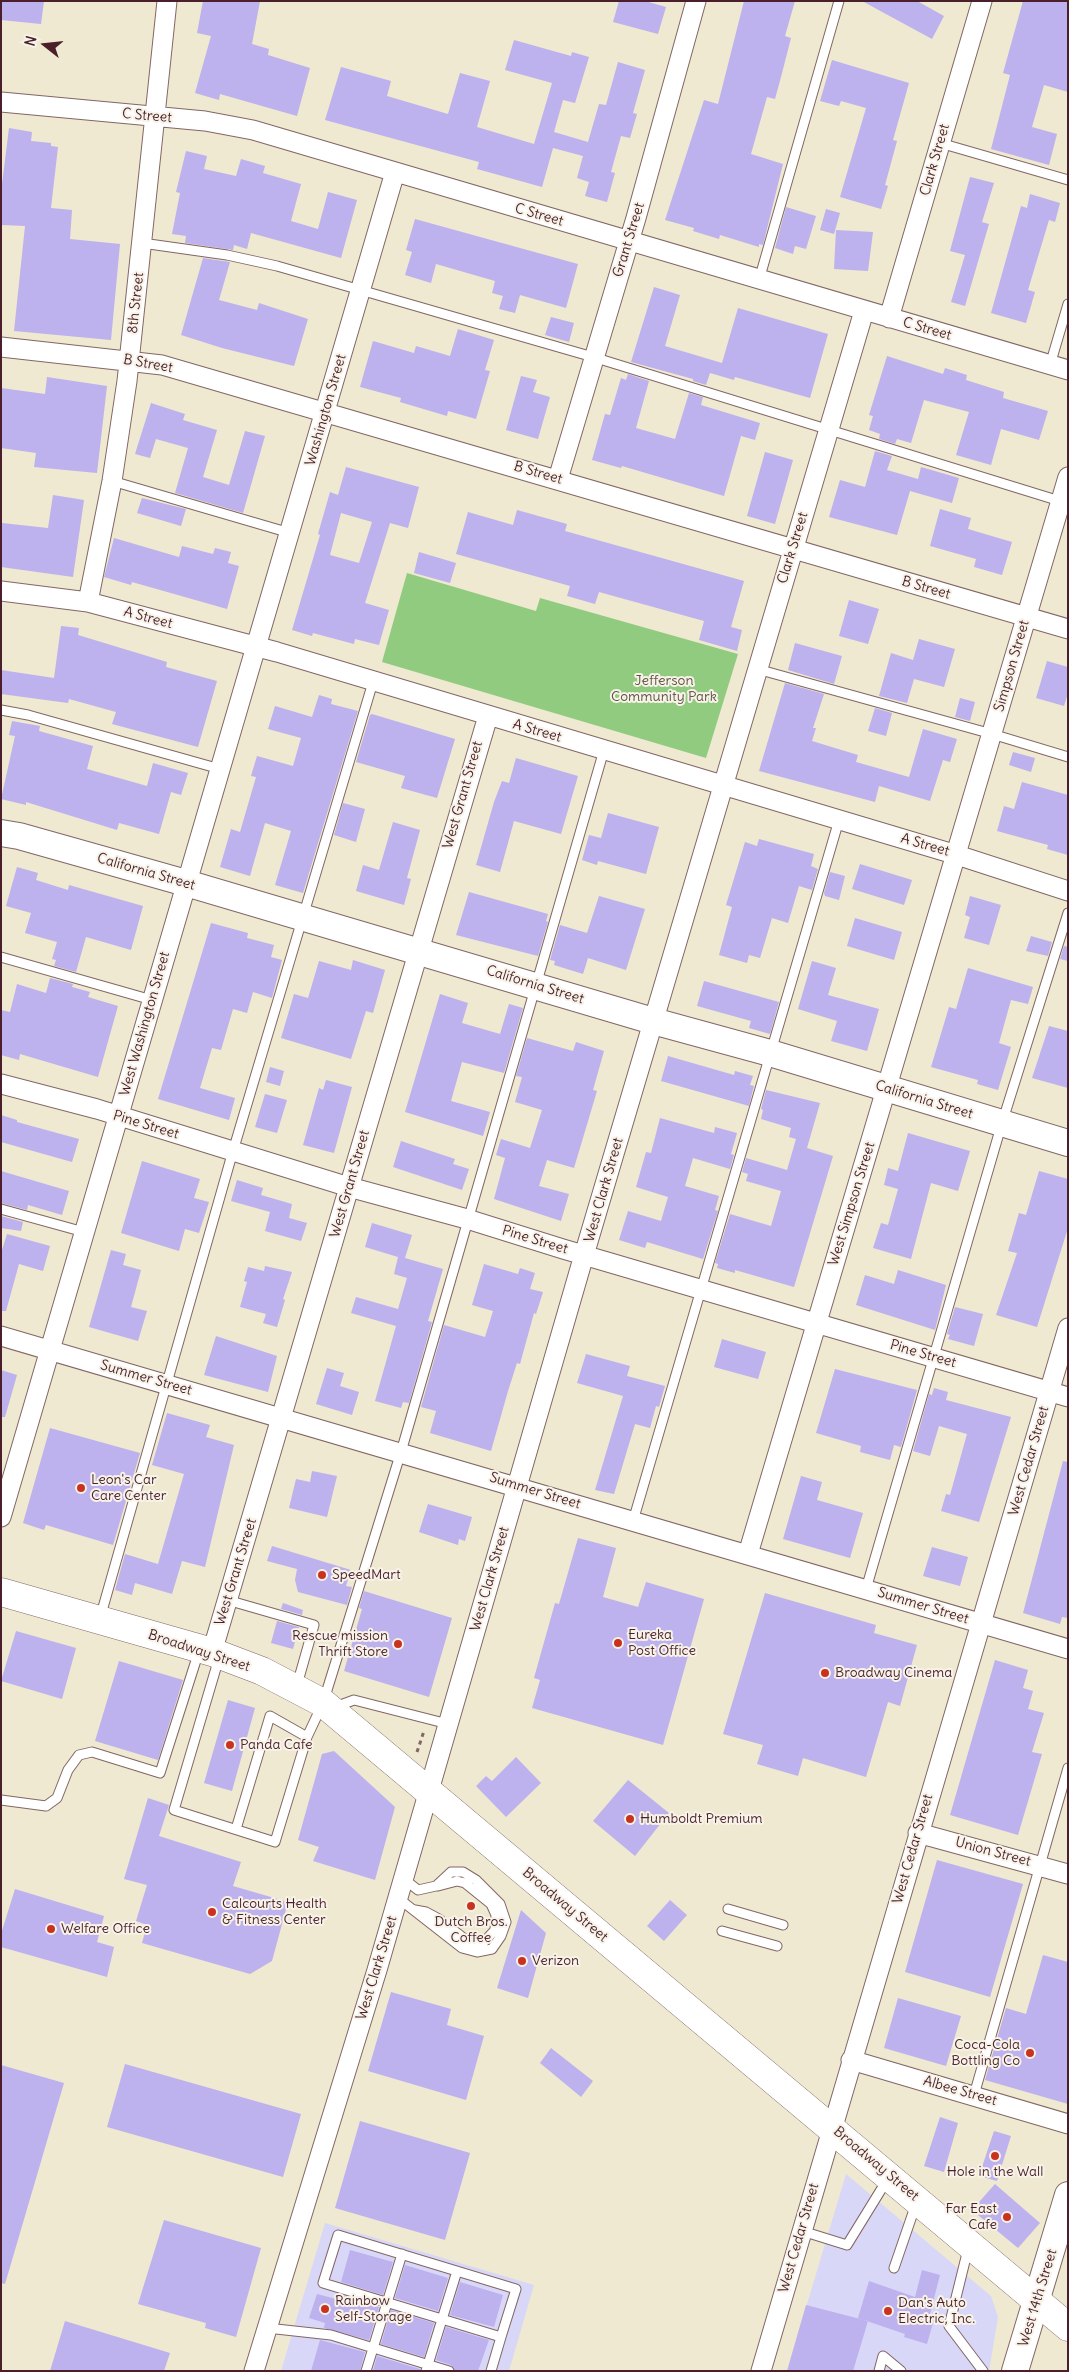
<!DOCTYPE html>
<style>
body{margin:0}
#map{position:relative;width:1069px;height:2372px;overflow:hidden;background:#eee9d0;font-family:Delius,sans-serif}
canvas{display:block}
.frame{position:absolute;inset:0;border:2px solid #4a1f2b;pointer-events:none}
.north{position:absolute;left:20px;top:20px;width:50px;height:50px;-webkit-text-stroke:4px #f7f3e8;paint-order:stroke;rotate:286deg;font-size:14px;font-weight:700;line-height:20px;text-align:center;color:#4a1f2b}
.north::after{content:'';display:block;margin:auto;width:18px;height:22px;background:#4a1f2b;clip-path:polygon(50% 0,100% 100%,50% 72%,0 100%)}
</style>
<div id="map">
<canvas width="1069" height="2372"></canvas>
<div class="frame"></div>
<div class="north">N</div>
</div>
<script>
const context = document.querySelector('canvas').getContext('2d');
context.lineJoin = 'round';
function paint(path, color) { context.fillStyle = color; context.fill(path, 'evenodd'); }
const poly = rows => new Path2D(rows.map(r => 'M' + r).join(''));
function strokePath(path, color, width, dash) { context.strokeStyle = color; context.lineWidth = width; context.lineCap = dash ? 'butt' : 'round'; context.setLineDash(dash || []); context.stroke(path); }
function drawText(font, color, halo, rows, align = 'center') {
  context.font = font + ' Delius,sans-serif'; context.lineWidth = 4; context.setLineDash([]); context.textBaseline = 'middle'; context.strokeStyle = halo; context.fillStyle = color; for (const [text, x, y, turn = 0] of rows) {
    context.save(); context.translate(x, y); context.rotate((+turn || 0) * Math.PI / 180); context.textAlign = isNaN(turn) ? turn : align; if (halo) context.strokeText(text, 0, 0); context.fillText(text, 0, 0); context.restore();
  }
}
paint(poly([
 [846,2174,991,2296,998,2317,989,2371,787,2371],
 [325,2223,534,2285,509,2371,281,2371]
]), '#d8d7f8');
paint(poly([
 [407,573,536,611,540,598,738,654,706,758,382,662]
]), '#90cb7f');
paint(poly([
 [1,1,44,1,41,24,1,20],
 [203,1,260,1,252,44,269,49,268,55,310,68,297,116,220,94,219,100,195,93,211,36,197,33],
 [619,1,645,1,666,7,658,34,613,22],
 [744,1,795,1,785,36,791,38,781,77,775,99,767,97,751,154,783,164,763,245,759,244,759,247,720,235,719,239,693,231,694,228,665,220,704,100,718,104],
 [862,1,917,1,944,16,932,39],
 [1023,1,1068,1,1068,92,1044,85,1032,127,1057,134,1049,165,991,149,1010,75,1003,73],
 [514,40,571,56,572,52,589,57,575,103,563,100,554,132,588,142,599,104,606,105,618,62,645,70,633,113,637,114,630,138,621,136,611,172,615,173,607,202,585,196,589,182,577,178,583,156,553,148,542,187,477,169,479,162,325,120,341,67,391,81,387,96,448,114,460,73,490,81,477,127,534,144,552,83,505,70],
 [832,60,909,83,893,140,897,141,885,185,888,186,881,209,840,197,866,108,841,101,839,106,820,101],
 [9,128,32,132,31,141,51,143,51,146,58,147,51,208,72,210,70,239,120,244,111,340,14,331,25,226,1,225,1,192],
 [186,151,207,156,204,169,236,176,241,159,265,166,263,173,301,184,291,221,318,229,328,192,357,200,341,258,251,233,247,249,234,245,233,250,185,243,186,236,172,234,180,193,176,192],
 [970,177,994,183,982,222,989,224,965,306,951,302,965,255,950,251],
 [1030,194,1060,203,1055,222,1049,220,1028,290,1035,292,1026,323,991,313,1021,206,1027,208],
 [786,207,816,216,806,249,795,246,793,254,775,248],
 [826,209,840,213,834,234,820,230],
 [415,219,578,264,566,308,520,295,515,313,499,309,503,296,492,293,495,281,436,264,431,283,405,275,412,252,406,250],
 [836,230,873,232,868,271,834,269],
 [203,258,230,262,219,300,257,310,259,303,308,319,294,366,222,348,181,335],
 [654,287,680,295,665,346,722,363,738,308,828,334,810,398,735,377,734,380,710,373,706,385,693,381,693,379,631,362],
 [551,317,574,323,569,342,545,335],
 [458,329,494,340,485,370,490,371,476,419,448,411,447,416,400,402,401,398,360,387,373,341,414,353,416,346,450,356],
 [887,356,943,374,945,368,967,375,966,380,1004,392,1003,398,1048,411,1039,440,1001,429,991,465,956,455,969,412,924,400,911,443,897,439,895,444,879,439,880,434,869,430,873,416,869,415],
 [628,374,649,381,636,428,675,439,689,393,703,397,701,405,760,423,755,440,741,436,724,496,622,466,621,468,592,460,605,414,610,415,621,378,626,380],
 [521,376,537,380,533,392,550,397,538,439,506,430],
 [47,377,107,386,97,473,34,467,36,453,1,448,1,388,45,394],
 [151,403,185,414,183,420,217,430,203,477,229,485,245,431,265,436,243,513,175,493,188,448,156,439,150,458,135,454],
 [875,451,892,456,887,470,918,479,921,467,959,478,952,503,910,491,897,535,829,517,840,480,865,487],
 [765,452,793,460,775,524,747,516],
 [346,467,419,487,408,528,390,523,365,603,389,610,379,645,355,639,354,644,313,633,312,636,292,630,320,535,318,534,330,492,338,495],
 [341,513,372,522,359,563,330,555],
 [53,495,84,500,73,577,1,567,2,523,48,528],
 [142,498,186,509,181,526,137,513],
 [940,509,971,518,968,529,1012,542,1002,575,974,567,976,559,930,546],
 [517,510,567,524,565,531,744,581,731,627,742,630,737,651,699,640,704,621,599,592,595,604,567,596,570,586,456,554,468,512,513,525],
 [114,538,179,557,182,546,213,554,215,548,231,552,228,563,239,566,227,609,132,582,131,585,104,577],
 [419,552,456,563,450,583,414,573],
 [849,600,879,609,868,644,839,636],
 [61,626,79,628,78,635,167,662,166,667,217,681,198,747,112,724,116,712,69,699,68,703,1,694,1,670,54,678],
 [919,639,955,649,944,687,914,679,907,703,879,696,891,653,913,660],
 [795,643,842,656,834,684,788,670],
 [1047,661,1068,667,1068,693,1064,706,1036,698],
 [785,683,824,694,813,728,816,728,812,741,858,755,856,762,909,777,923,729,957,739,950,762,943,760,930,801,879,786,875,802,759,771],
 [319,695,332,699,331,704,358,711,303,893,275,885,291,831,265,823,250,876,220,867,231,829,240,832,256,777,251,776,257,756,293,766,301,738,268,729,275,706,312,717],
 [960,698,975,702,970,721,955,717],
 [875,708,892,713,886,736,868,731],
 [372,714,455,739,437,798,401,788,405,776,356,762,370,715],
 [12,721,40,726,39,731,93,746,87,769,147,786,153,763,188,773,181,795,171,792,159,834,119,823,117,830,26,802,26,805,1,799,15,736,9,735],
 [1013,752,1035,758,1031,772,1009,765],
 [516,758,578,776,561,834,514,821,500,872,476,865,494,802,502,781,509,783],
 [1022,782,1068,795,1068,855,1047,849,1048,845,997,831,1004,806,1014,809],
 [343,803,365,809,356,842,334,835],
 [608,813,659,827,646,874,598,861,597,865,582,860,589,835,601,838],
 [393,822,420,830,407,878,411,879,404,905,356,891,363,865,379,870],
 [759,839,814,854,811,866,818,869,812,890,799,886,788,923,772,918,760,958,749,955,747,963,719,955,732,907,726,905,745,842,757,846],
 [860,864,912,880,904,905,852,889],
 [17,867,38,873,36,880,68,890,69,885,143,906,131,950,86,937,76,972,54,966,56,960,52,959,57,942,25,933,31,913,6,906],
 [830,872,845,876,839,900,825,896,824,893],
 [469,892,548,914,546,921,548,922,538,956,456,935],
 [599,896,645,909,626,970,588,958,583,974,554,965,555,961,550,960,560,925,587,933],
 [970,896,1001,905,989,945,964,938,970,917,965,915],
 [855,918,902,932,894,960,847,946],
 [211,923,248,933,247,938,274,945,271,957,282,960,272,998,253,992,247,1013,233,1009,221,1050,212,1048,200,1088,235,1098,229,1120,158,1099],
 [1031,936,1052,942,1048,956,1026,951],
 [1064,946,1068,947,1068,961,1060,959],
 [353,960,385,970,373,1013,366,1011,351,1059,281,1038,294,994,308,998,319,961,351,970],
 [812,961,836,968,828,995,879,1009,867,1051,831,1041,837,1021,798,1009],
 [968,968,1033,987,1028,1004,1011,1000,999,1043,1011,1047,998,1090,977,1084,978,1080,931,1067,949,1007,956,1009],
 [50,978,73,984,72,987,90,992,88,997,118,1006,98,1077,20,1054,19,1060,1,1055,1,1010,10,1012,17,984,46,993],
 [704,981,779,1002,770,1034,749,1028,751,1021,697,1006],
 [440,994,468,1003,462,1023,500,1034,509,1004,523,1008,504,1073,462,1062,451,1101,490,1112,483,1136,405,1112],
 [1049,1026,1068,1031,1068,1088,1032,1078],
 [527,1038,573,1051,576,1042,604,1051,593,1090,597,1091,574,1168,547,1160,539,1186,569,1194,561,1221,494,1199,505,1158,496,1155,501,1139,530,1148,542,1110,515,1102,522,1077,516,1076],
 [668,1056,734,1075,735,1071,753,1076,750,1085,754,1086,749,1106,661,1081],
 [270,1067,284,1071,280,1086,266,1082],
 [326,1080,352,1087,334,1153,303,1145,319,1088,323,1090],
 [766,1090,820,1103,807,1148,833,1156,794,1287,735,1270,735,1273,717,1268,718,1264,715,1263,730,1214,771,1226,781,1191,746,1181,748,1174,742,1172,746,1158,787,1170,796,1139,789,1137,791,1128,761,1119,763,1110,761,1109],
 [265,1094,287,1100,277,1133,255,1127],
 [1,1115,17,1120,17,1122,79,1139,72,1162,1,1142],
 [660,1118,714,1133,715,1127,737,1133,731,1154,734,1155,730,1169,693,1158,685,1186,719,1196,715,1210,718,1211,703,1259,647,1242,645,1248,619,1240,628,1211,661,1221,668,1197,636,1187,646,1152,651,1153],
 [908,1133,970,1151,958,1191,931,1183,911,1259,873,1248,881,1223,888,1225,898,1189,884,1185,888,1168,898,1171],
 [401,1141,455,1159,453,1164,469,1169,462,1190,393,1167],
 [142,1161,200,1179,194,1198,209,1202,199,1233,185,1229,179,1251,121,1233],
 [1,1171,69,1191,62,1215,28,1205,27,1210,1,1203],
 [1039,1171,1068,1179,1068,1228,1037,1327,996,1315,1017,1253,1008,1251,1019,1213,1026,1215],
 [237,1180,263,1188,261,1195,292,1204,289,1218,307,1223,301,1241,265,1231,270,1212,231,1201],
 [1,1216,23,1222,21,1231,1,1228],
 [372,1223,412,1235,405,1258,443,1269,428,1321,432,1322,409,1403,403,1402,401,1408,375,1401,396,1326,351,1313,356,1297,398,1309,407,1278,394,1274,398,1257,365,1247],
 [7,1234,50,1246,43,1271,19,1264,6,1311,1,1311,1,1253],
 [111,1250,126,1254,123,1265,141,1270,131,1307,147,1311,138,1341,89,1327],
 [484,1264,518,1274,520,1268,535,1273,530,1289,543,1292,536,1314,534,1313,520,1364,517,1363,508,1391,491,1451,430,1433,436,1411,421,1407,444,1325,485,1337,493,1311,472,1305],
 [265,1266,292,1272,283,1299,285,1300,277,1327,263,1323,266,1314,240,1307,247,1282,244,1281,248,1267,264,1271],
 [898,1270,946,1285,935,1330,856,1305,865,1275,894,1284],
 [955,1307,983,1314,974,1346,948,1339,950,1335,947,1334],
 [216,1336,277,1356,268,1392,204,1375],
 [722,1339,766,1352,758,1379,714,1367],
 [586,1354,630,1366,627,1376,665,1386,659,1407,656,1406,650,1428,635,1424,614,1494,595,1490,623,1396,577,1383],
 [327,1368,344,1373,340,1386,359,1392,352,1415,316,1404],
 [835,1369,917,1390,901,1447,894,1445,890,1460,860,1452,861,1446,816,1433],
 [1,1370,17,1375,5,1417,1,1417],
 [934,1388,948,1392,946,1400,1011,1417,979,1522,941,1511,946,1494,950,1495,967,1434,939,1426,930,1456,913,1451,929,1394,932,1395],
 [167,1413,210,1425,206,1437,234,1445,205,1567,182,1561,172,1594,135,1583,132,1595,115,1590,125,1554,158,1564,184,1474,152,1465],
 [50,1428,140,1453,113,1545,46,1525,44,1530,23,1523],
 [1063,1461,1068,1462,1068,1618,1062,1617,1060,1624,1023,1613],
 [312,1471,337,1476,327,1517,289,1508,296,1479,310,1482],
 [801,1476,822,1482,817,1500,863,1513,850,1558,783,1539],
 [428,1504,472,1517,465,1541,459,1539,458,1545,419,1532],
 [578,1538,616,1548,603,1597,638,1607,646,1582,704,1599,663,1745,532,1708,540,1680,534,1678,555,1603,559,1604],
 [272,1546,351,1570,346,1586,352,1587,347,1605,298,1592,295,1580,297,1569,267,1561],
 [932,1547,968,1557,960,1586,923,1576],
 [364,1591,452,1618,429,1697,344,1671,362,1609,359,1608],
 [765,1593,876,1625,874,1633,917,1645,900,1706,888,1702,866,1777,803,1758,798,1776,757,1764,763,1745,723,1734],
 [283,1603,303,1610,302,1615,281,1609],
 [277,1621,299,1627,293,1649,271,1643],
 [16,1631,76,1648,62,1699,1,1681],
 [995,1660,1028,1670,1023,1688,1033,1691,1028,1709,1044,1713,1032,1752,1042,1754,1018,1835,950,1815],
 [119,1661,183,1680,158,1760,95,1741],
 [228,1700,255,1708,232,1791,204,1783],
 [334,1751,395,1807,375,1880,313,1861,319,1847,298,1840,322,1754],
 [516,1757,541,1783,506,1817,476,1786,486,1776,492,1781],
 [628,1780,669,1813,635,1856,593,1821],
 [148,1798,169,1805,159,1836,241,1862,233,1886,288,1902,272,1961,250,1974,142,1943,147,1925,136,1921,147,1885,124,1879],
 [937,1860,1023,1884,990,1997,905,1972],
 [15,1889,104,1916,97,1942,114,1947,107,1977,1,1947,1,1934],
 [670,1900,687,1915,664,1941,647,1926],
 [521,1910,546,1933,528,1998,497,1988],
 [1043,1955,1068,1962,1068,2104,985,2080,1006,2008,1026,2014],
 [391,1992,451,2009,447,2025,484,2036,466,2100,368,2071],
 [898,1998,961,2016,946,2066,884,2048],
 [551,2048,593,2081,581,2097,540,2063],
 [125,2064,301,2114,283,2177,107,2127],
 [1,2065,64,2083,5,2284,1,2283],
 [940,2117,958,2123,944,2172,924,2166],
 [360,2121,470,2153,445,2240,335,2208],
 [994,2131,1011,2136,997,2181,979,2176],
 [995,2184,1040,2223,1018,2248,972,2210],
 [164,2220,261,2248,236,2337,205,2328,206,2323,138,2304],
 [350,2250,393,2262,383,2295,341,2282],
 [405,2265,448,2278,438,2311,395,2298],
 [922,2270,940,2275,930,2314,935,2316,927,2344,904,2337,905,2334,858,2318,869,2281,915,2297],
 [460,2282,503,2295,494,2327,450,2315],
 [317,2294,336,2299,337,2294,379,2307,369,2340,324,2328,325,2323,309,2318],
 [806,2305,868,2321,853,2371,787,2371],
 [391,2310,434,2323,424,2357,381,2344],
 [65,2321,170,2353,164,2371,50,2371],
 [446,2327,489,2340,478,2371,455,2371,451,2365,436,2360],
 [320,2340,365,2352,360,2371,311,2371],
 [377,2356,420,2369,420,2371,373,2371]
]), '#bdb1ee');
const lane = poly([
 [940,143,1068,180],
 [142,243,227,255,277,266,593,357,1063,502],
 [759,280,839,1],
 [1050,365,1068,304],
 [112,481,290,533],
 [757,669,992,734,1068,757],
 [1,710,28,715,220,769],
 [1,957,152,1000],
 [1,1209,84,1232],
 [633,1521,839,820],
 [866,1589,1002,1123,1068,913],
 [227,1600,314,1625,297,1685],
 [100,1618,233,1151,373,682],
 [219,1658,174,1810,275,1842,307,1737,323,1703,401,1452,604,750],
 [335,1707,354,1700,448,1724],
 [1,1800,46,1806,57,1798,68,1770,79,1755,92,1752,160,1773,199,1651],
 [236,1829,270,1716,307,1737],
 [398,1898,462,1948,477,1952,492,1949,501,1936,506,1922,500,1904,476,1880,463,1872,451,1872,436,1886,418,1890,404,1879],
 [728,1909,783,1925],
 [415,1910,426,1912,439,1919,470,1943,483,1943,495,1930,496,1915,491,1904,465,1883,457,1881,438,1886],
 [722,1931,777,1946],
 [974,2095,1068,1768],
 [802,2231,847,2245,887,2180],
 [968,2249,949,2326,983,2371],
 [894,2268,916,2204],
 [267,2328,331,2335,449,2371],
 [366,2371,402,2254],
 [426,2371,457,2271],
 [491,2371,501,2337,516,2289,338,2235,323,2283,501,2337],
 [879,2371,883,2356,901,2371]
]);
const street = poly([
 [1,102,205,121,253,130,1068,370],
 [889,318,982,1],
 [1,347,162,365,1068,629],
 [558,479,636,218,696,1],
 [1,591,88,602,277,652,957,855,1068,891],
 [88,602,112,481,127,381,167,1],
 [1,1084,97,1109,349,1187,467,1219,563,1249,1068,1397],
 [1,1336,1068,1649],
 [1,1517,395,172],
 [748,1554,1068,477],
 [212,1652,488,716],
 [918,1833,1068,1874],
 [851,2060,1068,2124],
 [254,2371,377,1970,584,1255,864,311],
 [761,2371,1068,1328]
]);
const secondary = poly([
 [1,833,19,836,186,883,653,1021,770,1053,1068,1143],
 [1015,2371,1068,2195]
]);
const highway = poly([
 [1,1592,212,1652,262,1671,323,1703,1068,2327]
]);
strokePath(lane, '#836665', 11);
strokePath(street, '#836665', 21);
strokePath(secondary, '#836665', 28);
strokePath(highway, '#836665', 29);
strokePath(poly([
 [417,1752,424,1731]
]), '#836665', 3, [4, 4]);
strokePath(lane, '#fff', 9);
strokePath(street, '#fff', 19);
strokePath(secondary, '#fff', 26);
strokePath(highway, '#fff', 28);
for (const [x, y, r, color] of [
 [81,1488,5,"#c8321e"],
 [322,1575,5,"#c8321e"],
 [618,1643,5,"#c8321e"],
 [398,1644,5,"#c8321e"],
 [825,1673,5,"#c8321e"],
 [230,1745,5,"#c8321e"],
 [630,1819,5,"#c8321e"],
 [471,1906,5,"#c8321e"],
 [212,1912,5,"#c8321e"],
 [51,1929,5,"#c8321e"],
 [522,1961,5,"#c8321e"],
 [1030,2053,5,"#c8321e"],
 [995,2156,5,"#c8321e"],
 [1007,2217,5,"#c8321e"],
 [325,2309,5,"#c8321e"],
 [888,2311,5,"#c8321e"]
]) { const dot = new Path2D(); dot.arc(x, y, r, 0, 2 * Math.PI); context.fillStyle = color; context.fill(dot); strokePath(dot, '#f7f3e8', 2); }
drawText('14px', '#4a1f2b', '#f7f3e8', [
 ["C Street",147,116,5],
 ["Clark Street",935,160,-74],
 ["C Street",539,215,16],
 ["Grant Street",629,240,-73],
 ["8th Street",136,303,-84],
 ["C Street",927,329,16],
 ["B Street",148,364,10],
 ["Washington Street",326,410,-74],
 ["B Street",538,473,16],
 ["Clark Street",793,548,-73],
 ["B Street",926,588,16],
 ["A Street",148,618,15],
 ["Simpson Street",1012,666,-74],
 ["A Street",537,731,16],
 ["West Grant Street",463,795,-74],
 ["A Street",925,845,16],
 ["California Street",146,872,16],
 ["California Street",535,985,17],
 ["West Washington Street",145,1024,-74],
 ["California Street",924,1100,17],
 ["Pine Street",146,1125,17],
 ["West Grant Street",350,1184,-74],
 ["West Clark Street",604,1190,-74],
 ["West Simpson Street",852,1204,-73],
 ["Pine Street",535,1240,17],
 ["Pine Street",923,1354,16],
 ["Summer Street",146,1378,16],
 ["West Cedar Street",1029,1461,-74],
 ["Summer Street",535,1491,17],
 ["West Grant Street",236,1572,-73],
 ["West Clark Street",490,1579,-74],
 ["Summer Street",923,1606,17],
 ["Broadway Street",199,1651,18],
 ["West Cedar Street",913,1849,-74],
 ["Union Street",993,1852,15],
 ["Broadway Street",565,1905,40],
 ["West Clark Street",377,1968,-73],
 ["Albee Street",960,2091,16],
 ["Broadway Street",876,2164,40],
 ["West Cedar Street",799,2238,-74],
 ["West 14th Street",1038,2298,-73]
]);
drawText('14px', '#5f5344', '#f7f3e8', [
 ["Jefferson",664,681],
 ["Community Park",664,697]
]);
drawText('14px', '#4a1f2b', '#f7f3e8', [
 ["Leon's Car",91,1480],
 ["Care Center",91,1496],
 ["SpeedMart",332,1575],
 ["Eureka",628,1635],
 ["Post Office",628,1651],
 ["Rescue mission",388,1636,"right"],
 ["Thrift Store",388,1652,"right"],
 ["Broadway Cinema",835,1673],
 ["Panda Cafe",240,1745],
 ["Humboldt Premium",640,1819],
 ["Calcourts Health",222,1904],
 ["& Fitness Center",222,1920],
 ["Dutch Bros.",471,1922,"center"],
 ["Coffee",471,1938,"center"],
 ["Welfare Office",61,1929],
 ["Verizon",532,1961],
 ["Coca-Cola",1020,2045,"right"],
 ["Bottling Co",1020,2061,"right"],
 ["Hole in the Wall",995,2172,"center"],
 ["Far East",997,2209,"right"],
 ["Cafe",997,2225,"right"],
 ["Rainbow",335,2301],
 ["Self-Storage",335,2317],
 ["Dan's Auto",898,2303],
 ["Electric, Inc.",898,2319]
], 'left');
</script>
